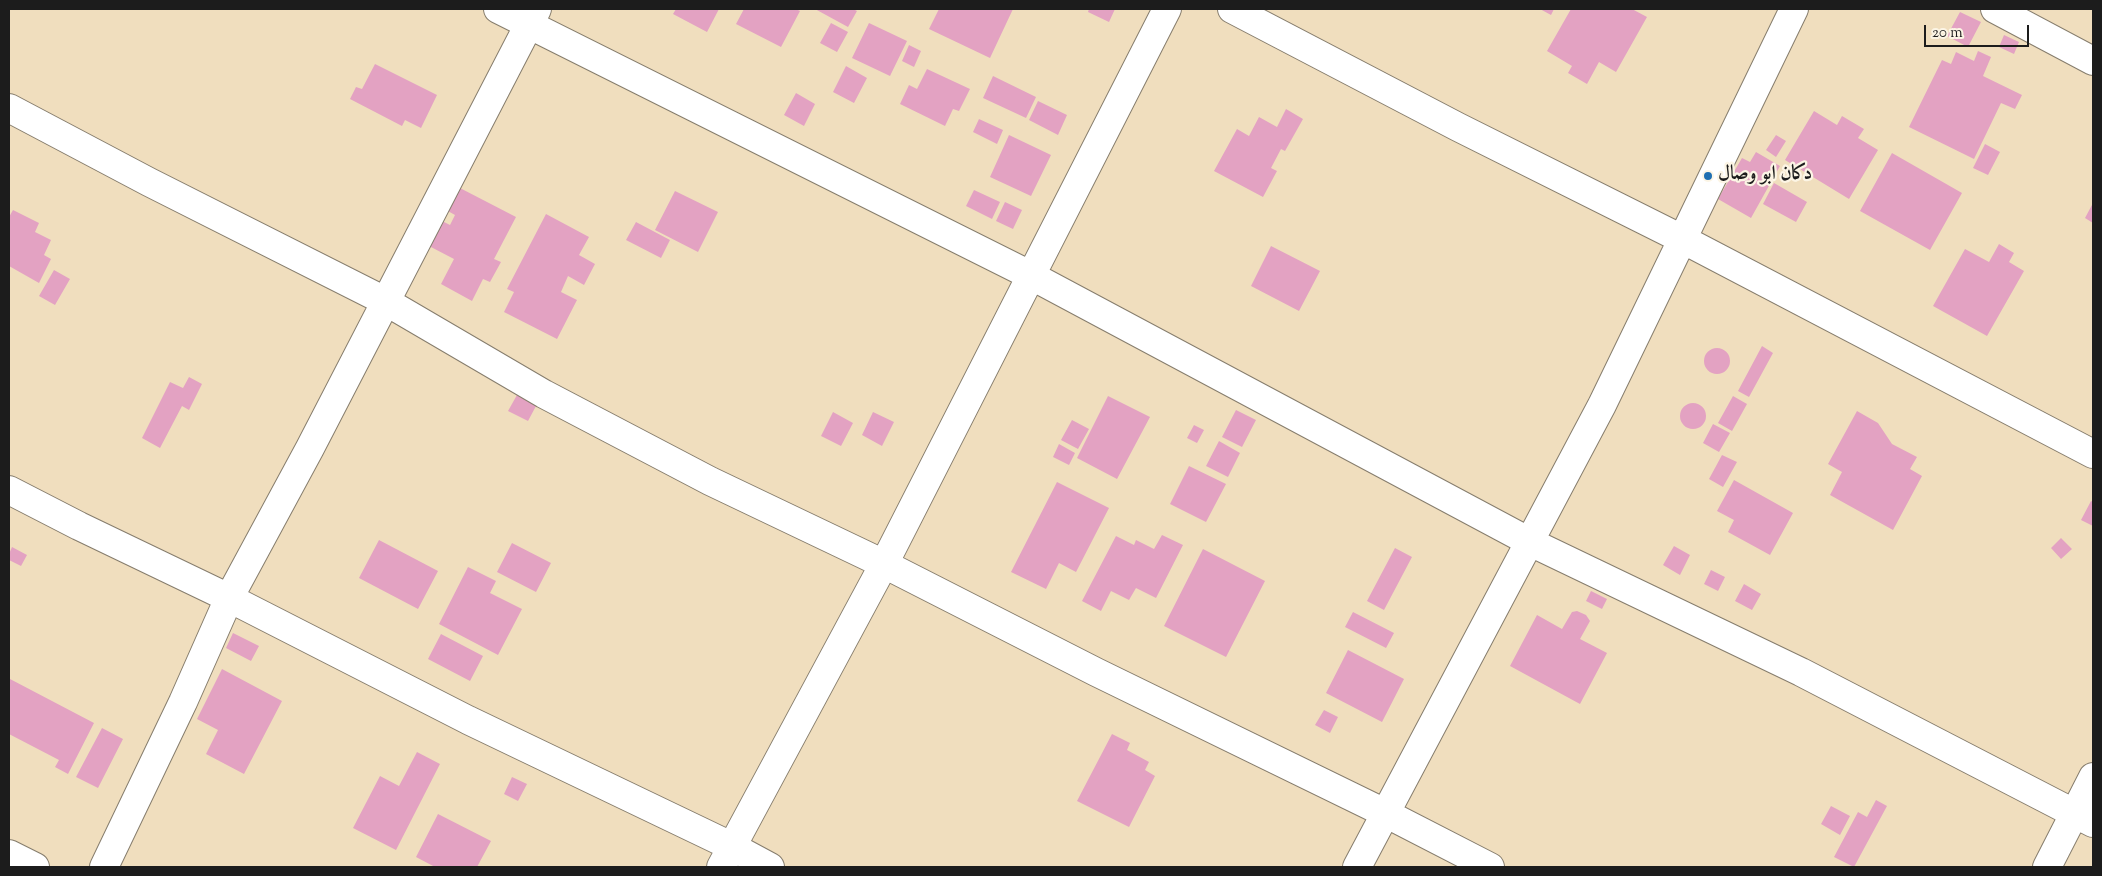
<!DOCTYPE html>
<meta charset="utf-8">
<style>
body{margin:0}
#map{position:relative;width:2102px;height:876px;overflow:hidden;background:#f0debe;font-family:"Sorts Mill Goudy",serif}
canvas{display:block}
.frame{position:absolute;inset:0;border:10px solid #1c1c1c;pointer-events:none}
.scale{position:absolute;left:1924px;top:25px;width:105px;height:22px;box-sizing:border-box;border:2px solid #1c1c1c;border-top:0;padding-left:6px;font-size:15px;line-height:18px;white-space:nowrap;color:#1c1c1c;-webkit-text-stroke:4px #fcf5e5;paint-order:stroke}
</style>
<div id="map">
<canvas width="2102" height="876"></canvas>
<div class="frame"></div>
<div class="scale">20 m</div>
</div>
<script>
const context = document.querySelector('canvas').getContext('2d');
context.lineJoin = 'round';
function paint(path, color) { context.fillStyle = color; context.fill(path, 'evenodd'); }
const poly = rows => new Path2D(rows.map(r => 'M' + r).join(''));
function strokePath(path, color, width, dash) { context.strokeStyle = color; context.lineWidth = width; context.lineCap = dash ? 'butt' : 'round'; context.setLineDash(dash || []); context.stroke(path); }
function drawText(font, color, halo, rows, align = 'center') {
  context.font = font + ' "Sorts Mill Goudy",Amiri,serif'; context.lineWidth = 4.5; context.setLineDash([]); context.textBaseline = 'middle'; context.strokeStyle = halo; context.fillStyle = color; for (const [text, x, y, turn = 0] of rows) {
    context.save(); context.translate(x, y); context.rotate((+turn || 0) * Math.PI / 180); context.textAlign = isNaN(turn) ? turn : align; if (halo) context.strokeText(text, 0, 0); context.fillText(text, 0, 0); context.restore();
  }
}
paint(poly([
 [676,9,719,9,707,32,673,14],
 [744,9,796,9,800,11,781,47,736,24],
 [815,9,853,9,857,11,848,27],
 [939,9,1013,9,990,58,929,29],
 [1089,9,1115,9,1109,22,1088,12],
 [1540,9,1554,9,1551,15],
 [1571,9,1632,9,1647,17,1616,72,1599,62,1587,84,1568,73,1572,66,1547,51],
 [1960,12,1981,22,1968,47,1947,36],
 [831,23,848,32,837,52,820,43],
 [869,23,907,41,890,76,852,58],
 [2004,35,2019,42,2014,54,1999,47],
 [909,45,921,51,914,67,902,61],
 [1978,51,1991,57,1983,76,2022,95,2015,109,2001,103,1974,159,1909,127,1942,60,1951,64,1956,52,1974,61],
 [375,64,437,95,421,128,405,120,402,126,350,99,356,87,362,89],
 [846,66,867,78,854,103,833,92],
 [927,69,970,89,959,111,953,109,945,126,900,104,909,85,917,89],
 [993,76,1036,97,1026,118,983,98],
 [796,93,815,104,804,126,784,115],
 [1038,101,1067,115,1058,135,1029,120],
 [1286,109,1303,119,1285,151,1281,149,1271,168,1277,171,1263,197,1214,171,1237,129,1249,136,1259,117,1277,127],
 [1814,111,1837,125,1842,116,1864,129,1858,138,1878,150,1849,199,1785,160],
 [979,119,1003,130,997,144,973,132],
 [1009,135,1051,155,1031,196,990,177],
 [1776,135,1786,141,1776,157,1766,150],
 [1985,144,2000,152,1988,175,1973,168],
 [1756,152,1780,166,1751,218,1718,199,1742,158,1750,162],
 [1892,153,1962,193,1930,250,1860,211],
 [1774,183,1807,202,1796,222,1763,204],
 [458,187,516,217,494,259,501,262,490,282,483,279,472,301,441,284,454,259,429,246,442,221,450,225,455,215,446,210],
 [974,190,1000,202,992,219,966,206],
 [675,191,718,212,698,252,655,230],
 [1005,202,1022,210,1013,229,996,221],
 [2093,203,2093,223,2085,218],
 [13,210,39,223,35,232,51,240,44,255,51,259,39,283,9,266,9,217],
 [546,214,589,237,579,255,595,264,584,285,568,276,561,292,577,300,557,339,504,312,514,292,507,289],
 [636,222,670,240,661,258,626,240],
 [1999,244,2014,253,2009,262,2024,271,1987,336,1933,306,1965,249,1989,262],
 [1271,246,1320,271,1299,311,1251,286],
 [54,270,70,279,55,305,39,296],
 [1762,346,1773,353,1749,397,1738,391],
 '1704 361a13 13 0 1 1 26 0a13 13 0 1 1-26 0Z',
 [189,377,202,384,189,410,182,406,160,448,142,438,170,382,183,388],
 [517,395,536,406,528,421,508,411],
 [1108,396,1150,417,1117,479,1077,458],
 [1733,396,1747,404,1732,431,1718,423],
 '1680 416a13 13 0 1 1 26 0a13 13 0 1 1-26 0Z',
 [1236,410,1256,420,1242,447,1222,437],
 [1857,411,1878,423,1892,444,1917,457,1910,469,1922,476,1893,530,1830,495,1842,472,1828,464],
 [833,412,853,423,841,446,821,436],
 [873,412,894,422,882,446,862,435],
 [1072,420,1089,429,1078,449,1061,440],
 [1713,424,1730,433,1719,452,1703,443],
 [1194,425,1204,430,1197,443,1187,438],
 [1219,441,1240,453,1228,477,1206,466],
 [1059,444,1075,453,1069,465,1053,457],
 [1722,455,1737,462,1723,487,1709,479],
 [1189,466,1226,484,1206,522,1170,504],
 [1734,480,1793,513,1770,555,1728,532,1734,520,1717,511],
 [1057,482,1109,508,1076,572,1059,563,1046,589,1011,572],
 [2091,501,2093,502,2093,526,2081,520],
 [1162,535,1183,545,1156,598,1136,588,1129,600,1111,591,1101,611,1082,601,1116,536,1134,545,1136,540,1154,549],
 [2061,538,2072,549,2061,559,2051,548],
 [379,540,438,571,418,609,359,578],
 [512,543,551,563,536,592,497,572],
 [1674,546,1690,555,1680,575,1663,565],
 [12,547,27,555,21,566,9,560,9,554],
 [1395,548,1412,557,1384,610,1367,601],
 [1203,549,1265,581,1226,657,1164,626],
 [468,567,496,581,490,593,522,609,498,655,439,624],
 [1711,570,1725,577,1718,591,1704,584],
 [1744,584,1761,594,1752,610,1735,601],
 [1591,591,1607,599,1602,609,1586,601],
 [1577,611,1586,615,1590,621,1580,639,1607,653,1580,704,1510,666,1537,615,1562,629,1572,612],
 [1353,612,1394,633,1386,648,1345,627],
 [233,633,259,646,251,661,226,648],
 [441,634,483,656,470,681,428,659],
 [1348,650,1404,679,1382,722,1326,693],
 [222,669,282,701,244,774,206,754,218,730,197,719],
 [10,679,94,723,68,774,55,767,59,760,9,734],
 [1324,710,1338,717,1330,733,1315,725],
 [102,728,123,739,98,788,76,777],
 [1112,734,1130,743,1127,750,1149,762,1145,770,1155,776,1129,827,1077,801],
 [417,752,440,764,396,850,353,828,380,776,399,786],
 [512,777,527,784,518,801,504,794],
 [1876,800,1887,806,1854,867,1834,857,1858,812,1867,817],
 [1831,806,1850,816,1840,835,1821,824],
 [438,814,491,841,477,867,435,867,416,857]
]), '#e3a2c2');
const minor = poly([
 [498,9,1030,275,1530,542,1801,672,2093,823],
 [1232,9,1458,127,1682,239,2093,454],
 [1995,9,2093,61],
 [9,108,149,182,385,301,544,394,710,481,884,564,1096,672,1385,813,1490,867],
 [9,490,79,526,229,598,468,720,731,846,770,867],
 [9,854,35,867],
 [104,867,183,702,229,598,310,448,537,9],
 [721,867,884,564,1167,9],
 [1357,867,1602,405,1794,9],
 [2047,867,2093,777]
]);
strokePath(minor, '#867d6d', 30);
strokePath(minor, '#fff', 28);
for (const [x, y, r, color] of [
 [1708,176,5,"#1f6fb2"]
]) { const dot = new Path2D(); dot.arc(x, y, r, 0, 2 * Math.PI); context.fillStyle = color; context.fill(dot); strokePath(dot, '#fcf5e5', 2); }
drawText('bold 20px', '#1c1c1c', '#fcf5e5', [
 ["دكان ابو وصال",1718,176]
], 'left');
</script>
